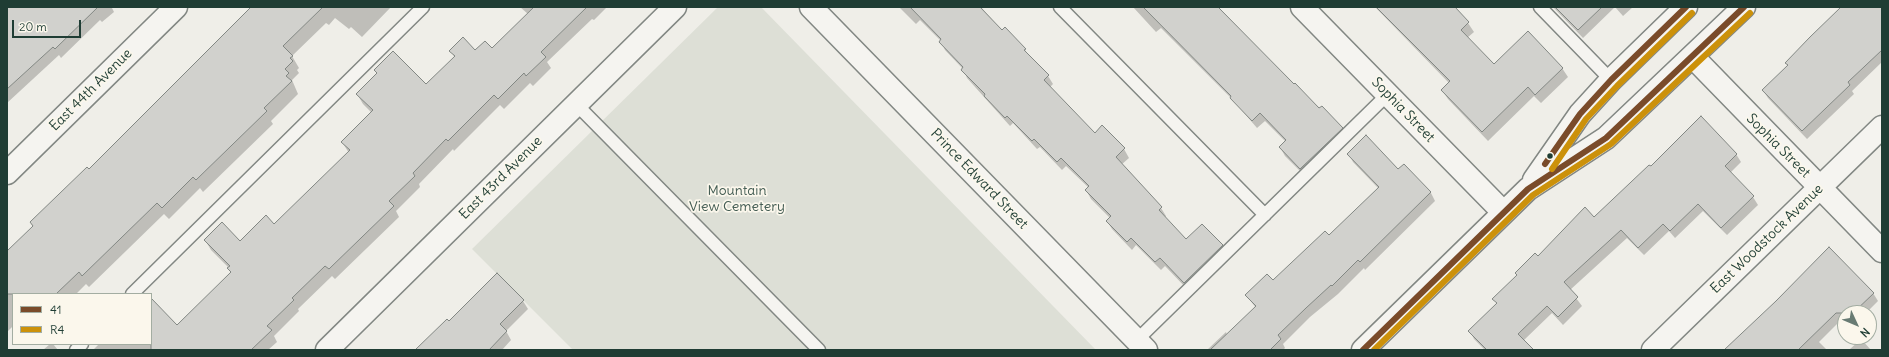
<!DOCTYPE html>
<style>
body{margin:0}
#map{position:relative;width:1889px;height:357px;overflow:hidden;background:#efeee8;font-family:Delius,sans-serif}
canvas{display:block}
.frame{position:absolute;inset:0;border:8px solid #1f3d34;pointer-events:none}
.legend{position:absolute;left:12px;top:293px;width:140px;height:52px;box-sizing:border-box;background:#fbf7ec;border:1px solid #a3ada2;margin:0;padding:5px 7px;list-style:none;font-size:12px;color:#1f3d34}
.legend li{display:flex;align-items:center;gap:8px;height:20px}
.legend b{width:20px;border:1px solid #a3ada2}
.north{position:absolute;left:1837px;top:305px;width:40px;height:40px;box-sizing:border-box;background:#fbf7ec;border:1px solid #a3ada2;border-radius:50%;rotate:134deg;font-size:11px;font-weight:700;line-height:16px;text-align:center;color:#1f3d34}
.north::after{content:'';display:block;margin:auto;width:14px;height:18px;background:#687b73;clip-path:polygon(50% 0,100% 100%,50% 72%,0 100%)}
.scale{position:absolute;left:12px;top:20px;width:69px;height:18px;box-sizing:border-box;border:2px solid #1f3d34;border-top:0;padding-left:5px;font-size:12px;line-height:14px;white-space:nowrap;color:#1f3d34;-webkit-text-stroke:3px #fbf7ec;paint-order:stroke}
</style>
<div id="map">
<canvas width="1889" height="357"></canvas>
<div class="frame"></div>
<ul class="legend">
<li><b style="height:5px;background:#7a4b2a"></b>41</li>
<li><b style="height:5px;background:#cc910a"></b>R4</li>
</ul>
<div class="north">N</div>
<div class="scale">20 m</div>
</div>
<script>
const context = document.querySelector('canvas').getContext('2d');
context.lineJoin = 'round';
function paint(path, color) { context.fillStyle = color; context.fill(path, 'evenodd'); }
const poly = rows => new Path2D(rows.map(r => 'M' + r).join(''));
function strokePath(path, color, width, dash) { context.strokeStyle = color; context.lineWidth = width; context.lineCap = dash ? 'butt' : 'round'; context.setLineDash(dash || []); context.stroke(path); }
function drawText(font, color, halo, rows, align = 'center') {
  context.font = font + ' Delius,sans-serif'; context.lineWidth = 3.5; context.setLineDash([]); context.textBaseline = 'middle'; context.strokeStyle = halo; context.fillStyle = color; for (const [text, x, y, turn = 0] of rows) {
    context.save(); context.translate(x, y); context.rotate((+turn || 0) * Math.PI / 180); context.textAlign = isNaN(turn) ? turn : align; if (halo) context.strokeText(text, 0, 0); context.fillText(text, 0, 0); context.restore();
  }
}
paint(poly([
 [718,7,761,7,1096,350,573,350,472,249]
]), '#dddfd6');
paint(poly([
 [7,7,113,7,112,8,114,12,102,22,100,20,61,58,59,55,7,103],
 [259,7,391,7,362,37,351,27,349,29,335,18,329,25,326,23,292,56,299,68,297,70,299,73,292,80,298,94,271,121,273,124,203,192,200,188,169,219,164,214,89,287,86,284,76,294,13,294,13,326,7,332,7,252,33,227,31,223,89,171],
 [520,7,607,7,594,20,592,19,547,62,551,68,533,86,530,83,504,109,500,105,454,151,453,149,419,184,420,187,396,211,399,217,335,279,332,276,298,309,299,311,274,336,277,342,268,350,93,350,99,344,151,344,151,300,177,326,231,274,229,268,211,250,205,240,240,242,274,225,349,153,342,142,372,113,363,104,357,94,426,85,455,58,451,51,492,49,528,14],
 [899,7,981,7,1002,31,1005,29,1025,50,1029,56,1048,76,1053,84,1050,87,1095,134,1102,127,1124,149,1129,158,1121,165,1161,208,1166,216,1165,218,1186,240,1202,225,1222,246,1227,255,1189,291,1165,266,1161,270,1136,245,1132,250,1112,229,1107,221,1110,218,1091,199,1086,190,1089,188,1066,166,1062,170,1040,147,1037,149,1013,123,1010,126,967,78,963,69,945,50,941,41,920,20,916,24],
 [1133,7,1218,7,1294,85,1342,128,1347,137,1306,177,1285,156,1280,147,1286,142,1265,121,1257,128,1233,100,1161,28,1156,32],
 [1375,7,1453,7,1468,23,1474,32,1467,38,1494,65,1562,68,1568,77,1541,103,1534,96,1488,141,1448,99,1442,90,1449,83],
 [1553,7,1633,7,1623,16,1615,7,1583,38],
 [1841,7,1882,7,1882,62,1852,91,1854,94,1807,139,1768,98,1763,90,1788,66,1786,63],
 [1349,154,1398,170,1403,165,1431,193,1435,201,1365,270,1364,268,1338,294,1310,317,1283,344,1285,348,1283,350,1207,350,1226,332,1227,335,1256,308,1246,295,1273,281,1329,236,1378,188,1353,162],
 [1736,154,1741,162,1730,173,1753,197,1758,205,1727,235,1703,211,1675,238,1669,231,1644,255,1627,238,1570,290,1582,306,1563,325,1552,313,1523,341,1532,350,1485,350,1474,339,1470,331,1497,304,1494,299,1538,257,1594,218,1651,167],
 [497,274,523,301,528,309,506,331,511,340,502,350,416,350,449,323],
 [1873,293,1878,301,1866,313,1845,313,1845,316,1819,342,1827,350,1731,350],
 [1861,339,1871,350,1849,350],
 [50,344,53,344,58,350,43,350]
]), '#0003');
const building = poly([
 [7,7,98,7,55,49,53,47,7,89,7,7],
 [251,7,323,7,283,46,293,56,290,58,293,61,285,69,289,73,286,76,292,81,264,108,267,111,196,180,193,177,162,208,157,203,82,276,79,272,56,294,7,294,7,251,33,226,30,222,87,167,89,169,251,7],
 [534,7,587,7,541,52,546,57,526,76,524,73,498,99,494,95,448,141,446,139,413,173,415,176,389,201,394,206,329,269,325,266,292,298,294,300,267,326,272,330,251,350,151,350,151,298,177,325,231,272,227,268,230,266,204,240,222,222,240,241,266,215,274,224,350,150,341,142,373,110,356,94,377,73,374,70,393,51,426,84,455,56,449,51,463,37,475,50,485,41,492,48,534,7],
 [910,7,980,7,1002,30,1005,27,1026,49,1024,50,1049,75,1044,80,1095,133,1102,125,1125,148,1116,157,1162,207,1159,210,1186,239,1202,224,1223,245,1184,283,1160,258,1155,262,1131,238,1127,242,1106,221,1111,216,1085,190,1089,186,1061,158,1057,162,1034,139,1032,141,1007,116,1005,118,984,96,985,94,961,70,963,67,939,42,941,39,910,7],
 [1143,7,1218,7,1294,84,1295,83,1319,108,1322,106,1343,128,1300,169,1279,147,1286,140,1260,113,1252,121,1230,98,1231,96,1143,7],
 [1376,7,1455,7,1469,22,1461,30,1494,64,1528,31,1563,68,1535,95,1528,87,1482,132,1441,90,1450,81,1376,7],
 [1555,7,1602,7,1578,30,1555,7],
 [1841,7,1882,7,1882,50,1848,82,1850,85,1802,131,1762,90,1788,65,1785,63,1810,37,1841,7],
 [1701,116,1737,154,1725,166,1754,196,1721,228,1698,204,1670,231,1663,224,1638,248,1621,230,1564,282,1578,297,1558,317,1547,306,1518,334,1534,350,1487,350,1468,331,1497,303,1492,299,1517,275,1515,273,1535,253,1538,256,1585,207,1594,217,1649,165,1651,166,1701,116],
 [1366,135,1398,169,1404,164,1431,192,1360,262,1358,260,1332,286,1331,285,1306,308,1278,335,1281,339,1270,350,1210,350,1256,306,1245,295,1267,274,1273,280,1325,231,1329,235,1379,187,1347,154,1366,135],
 [1829,247,1874,293,1853,313,1836,313,1798,350,1724,350,1776,301,1829,247],
 [497,273,524,300,500,324,507,331,489,350,415,350,447,319,449,321,497,273]
]);
paint(building, '#d1d1cd');
strokePath(building, '#828783', 1);
const lane = poly([
 [1060,7,1265,215],
 [1540,7,1611,80],
 [576,104,819,350],
 [132,294,423,7],
 [1137,340,1388,94],
 [76,350,82,344]
]);
const street = poly([
 [811,7,1146,350],
 [1302,7,1503,212],
 [1693,57,1882,251],
 [7,173,176,7],
 [327,350,675,7],
 [1653,350,1882,127]
]);
const secondary = poly([
 [1534,180,1580,114,1611,80,1686,7],
 [1363,350,1528,189,1606,138,1744,7]
]);
strokePath(lane, '#828783', 15);
strokePath(street, '#828783', 25);
strokePath(secondary, '#828783', 25);
strokePath(lane, '#f5f4f0', 12);
strokePath(street, '#f5f4f0', 22);
strokePath(secondary, '#f5f4f0', 22);
strokePath(poly([
 [1545,164,1580,114,1611,80,1686,7],
 [1363,350,1528,189,1606,138,1744,7]
]), '#7a4b2a', 6);
strokePath(poly([
 [1552,169,1586,119,1617,86,1692,13],
 [1374,350,1533,195,1611,144,1750,13]
]), '#cc910a', 6);
for (const [x, y, r, color] of [
 [1550,156,3.5,"#1f3d34"]
]) { const dot = new Path2D(); dot.arc(x, y, r, 0, 2 * Math.PI); context.fillStyle = color; context.fill(dot); strokePath(dot, '#fbf7ec', 1.5); }
drawText('14px', '#1f3d34', '#fbf7ec', [
 ["East 44th Avenue",91,90,-45],
 ["Sophia Street",1403,110,46],
 ["Sophia Street",1778,146,45],
 ["East 43rd Avenue",501,178,-45],
 ["Prince Edward Street",979,179,46],
 ["East Woodstock Avenue",1767,239,-44]
]);
drawText('14px', '#425b52', '#fbf7ec', [
 ["Mountain",737,191],
 ["View Cemetery",737,207]
]);
</script>
